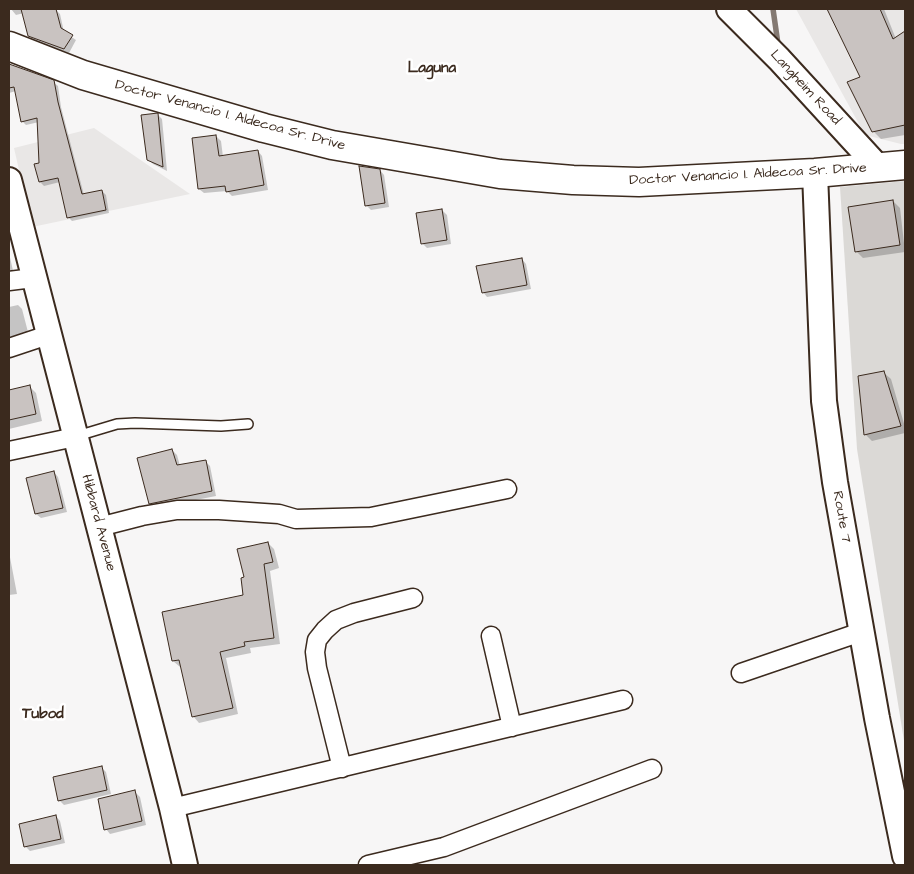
<!DOCTYPE html>
<style>
body{margin:0}
#map{position:relative;width:914px;height:874px;overflow:hidden;background:#f7f6f6;font-family:"Architects Daughter",sans-serif}
canvas{display:block}
.frame{position:absolute;inset:0;border:10px solid #3b2a1e;pointer-events:none}
</style>
<div id="map">
<canvas width="914" height="874"></canvas>
<div class="frame"></div>
</div>
<script>
const context = document.querySelector('canvas').getContext('2d');
context.lineJoin = 'round';
function paint(path, color) { context.fillStyle = color; context.fill(path, 'evenodd'); }
const poly = rows => new Path2D(rows.map(r => 'M' + r).join(''));
function strokePath(path, color, width, dash) { context.strokeStyle = color; context.lineWidth = width; context.lineCap = dash ? 'butt' : 'round'; context.setLineDash(dash || []); context.stroke(path); }
function drawText(font, color, halo, rows, align = 'center') {
  context.font = font + ' "Architects Daughter",sans-serif'; context.lineWidth = 5; context.setLineDash([]); context.textBaseline = 'middle'; context.strokeStyle = halo; context.fillStyle = color; for (const [text, x, y, turn = 0] of rows) {
    context.save(); context.translate(x, y); context.rotate((+turn || 0) * Math.PI / 180); context.textAlign = isNaN(turn) ? turn : align; if (halo) context.strokeText(text, 0, 0); context.fillText(text, 0, 0); context.restore();
  }
}
paint(poly([
 [796,9,905,9,905,144,901,144,865,135],
 [94,128,190,194,32,227,14,148]
]), '#e9e7e6');
paint(poly([
 [905,181,905,747,857,449,840,187]
]), '#dbd9d6');
paint(poly([
 [11,9,44,9,45,12,55,9,60,14,64,32,76,40,69,53,34,41,29,36,24,13,16,15],
 [829,9,884,9,896,39,904,34,905,36,905,135,881,139,873,131,862,78],
 [9,66,53,82,58,86,61,107,84,195,102,191,106,195,109,213,72,221,68,217,60,182,44,186,40,182,36,165,40,164,39,122,26,125,22,121,16,91,9,93],
 [157,114,162,119,167,171,153,164,148,159],
 [216,136,221,141,223,157,258,151,262,156,268,190,232,196,227,191,204,193,199,189],
 [380,170,384,175,389,207,371,210,366,205],
 [893,201,900,208,905,252,863,258,856,251],
 [442,210,447,215,451,244,427,248,422,243],
 [9,253,14,275,9,276],
 [522,259,526,264,531,289,487,297,483,292],
 [18,305,22,309,28,332,9,337,9,307],
 [883,372,891,379,905,427,905,433,872,441,865,434],
 [29,386,36,393,42,421,9,429,9,391],
 [172,450,177,455,180,466,205,461,210,466,216,496,155,508,151,503],
 [54,472,58,477,67,512,41,518,36,514],
 [268,543,274,549,279,568,270,571,280,644,250,648,251,653,226,658,238,714,199,723,193,716,181,667,180,667,173,661,163,613,245,596,246,578],
 [9,552,17,594,9,595],
 [101,767,106,772,111,794,64,805,59,800],
 [135,792,140,797,146,825,110,834,106,829],
 [56,816,60,821,65,843,30,851,25,846]
]), '#0003');
strokePath(poly([
 [773,9,778,44]
]), '#847972', 5.5);
const building = poly([
 [21,9,56,9,61,28,73,35,64,49,28,36,21,9],
 [827,9,880,9,893,39,905,31,905,125,872,132,847,82,860,77,827,9],
 [9,64,54,80,58,102,82,194,102,190,106,210,67,218,58,178,39,182,34,164,39,163,37,118,21,122,14,87,9,88,9,64],
 [158,113,163,167,147,160,141,115,158,113],
 [216,135,219,156,258,150,264,185,226,192,225,186,198,189,192,138,216,135],
 [359,166,380,169,385,203,365,206,359,166],
 [893,200,900,245,855,252,848,207,893,200],
 [442,209,447,240,421,244,416,213,442,209],
 [522,258,527,285,482,293,476,266,522,258],
 [884,371,901,426,864,435,858,376,884,371],
 [30,385,36,414,9,420,9,390,30,385],
 [172,449,177,465,206,460,212,491,149,504,137,458,172,449],
 [54,471,63,508,35,514,26,478,54,471],
 [268,542,273,562,264,564,274,638,244,642,245,646,220,652,233,708,192,717,179,660,172,661,162,612,243,595,241,578,244,577,237,549,268,542],
 [102,766,107,790,58,801,53,777,102,766],
 [135,790,142,821,104,830,98,799,135,790],
 [56,815,61,839,24,847,19,824,56,815]
]);
paint(building, '#c9c3c1');
strokePath(building, '#3b2a1e', 1);
const lane = poly([
 [77,436,117,424,135,423,221,426,248,424]
]);
const street = poly([
 [9,281,33,278],
 [9,348,48,335],
 [9,451,75,437],
 [99,527,142,516,177,510,219,510,279,514,296,519,371,517,507,489],
 [491,636,512,727],
 [741,673,861,632],
 [342,768,317,668,315,652,317,640,325,630,336,620,354,613,413,598],
 [172,808,623,700],
 [368,865,444,847,652,769]
]);
const secondary = poly([
 [729,9,779,59,879,168],
 [815,173,824,401,835,482,877,718,905,856],
 [9,180,172,808,185,865]
]);
const highway = poly([
 [9,46,83,75,264,128,332,145,500,174,573,180,639,182,815,173,905,165]
]);
strokePath(lane, '#3b2a1e', 12);
strokePath(street, '#3b2a1e', 21);
strokePath(secondary, '#3b2a1e', 28);
strokePath(highway, '#3b2a1e', 31);
strokePath(lane, '#fff', 9);
strokePath(street, '#fff', 18);
strokePath(secondary, '#fff', 24);
strokePath(highway, '#fff', 28);
drawText('14px', '#3b2a1e', '#fff', [
 ["Langheim Road",805,88,47],
 ["Doctor Venancio I. Aldecoa Sr. Drive",230,116,15],
 ["Doctor Venancio I. Aldecoa Sr. Drive",748,175,-3],
 ["Route 7",841,517,80],
 ["Hibbard Avenue",98,523,75]
]);
drawText('bold 15px', '#3b2a1e', '#fff', [
 ["Laguna",432,69],
 ["Tubod",43,715]
]);
</script>
